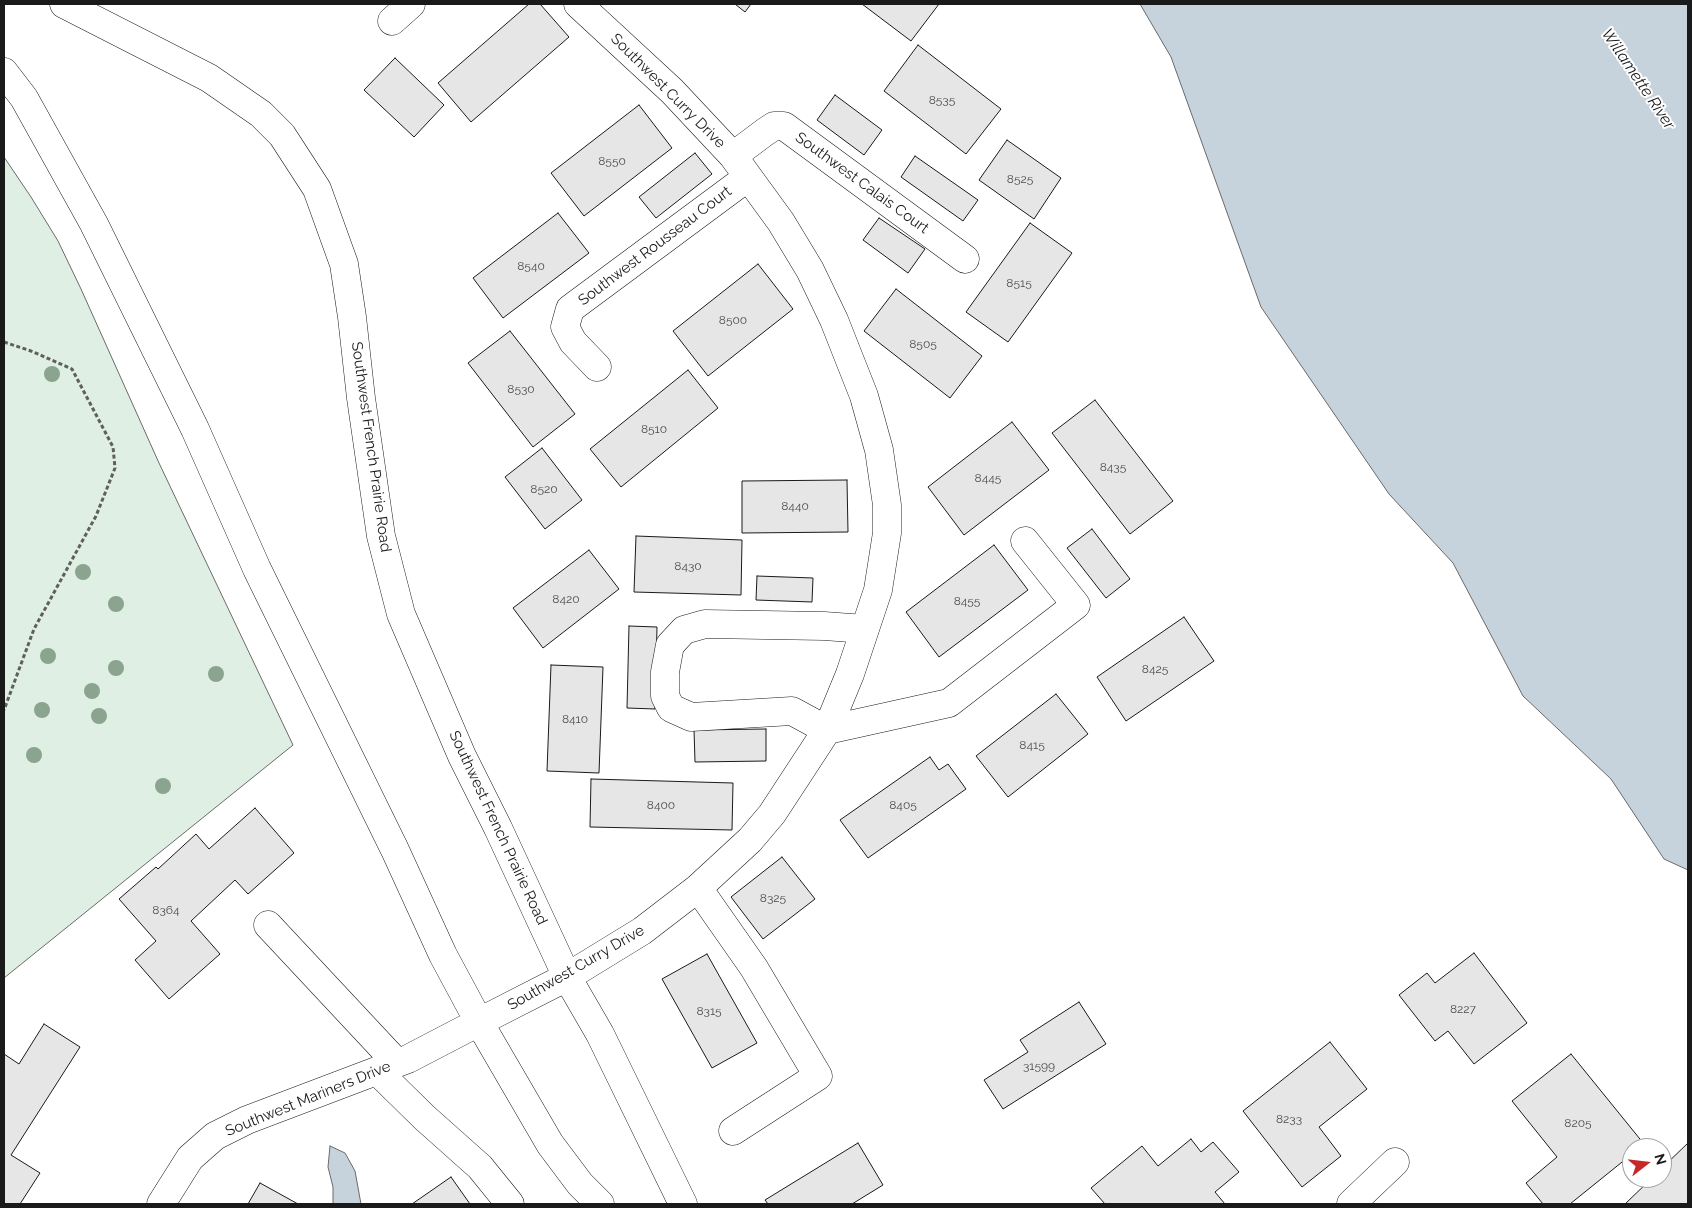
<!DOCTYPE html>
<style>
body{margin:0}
#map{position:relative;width:1692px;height:1208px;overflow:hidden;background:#fff;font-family:Raleway,sans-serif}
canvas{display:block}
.frame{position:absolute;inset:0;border:5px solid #1a1a1a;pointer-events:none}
.north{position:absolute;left:1622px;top:1138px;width:50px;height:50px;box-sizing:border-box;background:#fff;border:1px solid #a3a3a3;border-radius:50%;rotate:74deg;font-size:14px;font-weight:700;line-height:20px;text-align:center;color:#1a1a1a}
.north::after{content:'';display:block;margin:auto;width:18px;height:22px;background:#c62828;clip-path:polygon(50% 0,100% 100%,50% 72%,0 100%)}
</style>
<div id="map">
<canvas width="1692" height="1208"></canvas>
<div class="frame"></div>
<div class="north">N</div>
</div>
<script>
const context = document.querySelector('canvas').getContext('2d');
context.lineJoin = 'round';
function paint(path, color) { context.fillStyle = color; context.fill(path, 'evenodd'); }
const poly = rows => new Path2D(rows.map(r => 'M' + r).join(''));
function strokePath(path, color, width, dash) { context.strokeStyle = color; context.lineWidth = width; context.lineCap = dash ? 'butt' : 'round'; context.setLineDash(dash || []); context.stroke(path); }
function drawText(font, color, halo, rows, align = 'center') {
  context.font = font + ' Raleway,sans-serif'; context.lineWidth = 4; context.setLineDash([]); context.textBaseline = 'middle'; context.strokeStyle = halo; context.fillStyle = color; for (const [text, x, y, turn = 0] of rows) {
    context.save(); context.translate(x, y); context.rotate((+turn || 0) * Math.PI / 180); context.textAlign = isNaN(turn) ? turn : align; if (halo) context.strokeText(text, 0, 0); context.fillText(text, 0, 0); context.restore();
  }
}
const green = poly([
 [4,157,31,197,58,241,81,289,159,463,293,745,4,978,4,157]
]);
paint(green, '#e0efe3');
strokePath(green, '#6a6a6a', 1);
const water = poly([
 [1140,4,1688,4,1688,870,1664,859,1611,779,1523,696,1453,563,1389,494,1261,307,1171,57,1140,4],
 [330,1146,345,1153,355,1171,361,1204,333,1204,333,1187,328,1167,330,1146]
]);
paint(water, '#c6d2dc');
strokePath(water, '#6a6a6a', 1);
const building = poly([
 [529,4,540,4,569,37,471,122,438,83,529,4],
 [735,4,751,4,745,12,735,4],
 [862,4,939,4,911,41,862,4],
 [918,45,1001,109,966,154,884,91,918,45],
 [395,58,444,105,414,137,364,90,395,58],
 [835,95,882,130,864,155,817,120,835,95],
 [639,105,672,148,584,216,551,173,639,105],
 [1007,140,1061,178,1034,219,979,180,1007,140],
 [695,153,712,174,656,218,639,197,695,153],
 [915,156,978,200,963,221,901,177,915,156],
 [558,213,589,253,503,318,473,278,558,213],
 [879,218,925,249,908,273,863,240,879,218],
 [1030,223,1072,253,1008,342,966,312,1030,223],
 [758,264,793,309,708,376,673,331,758,264],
 [896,289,982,356,950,398,864,331,896,289],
 [510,331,575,414,533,447,468,363,510,331],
 [688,370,718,408,621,487,590,449,688,370],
 [1095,400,1173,501,1130,534,1052,433,1095,400],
 [1012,422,1049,470,964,535,928,487,1012,422],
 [542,448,582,500,545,529,505,477,542,448],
 [847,480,848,532,742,533,742,481,847,480],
 [1092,529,1130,579,1106,598,1067,548,1092,529],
 [636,536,742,540,741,595,634,592,636,536],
 [994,545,1028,590,939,657,906,612,994,545],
 [589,550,619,589,543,648,513,608,589,550],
 [757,576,813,578,812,602,756,600,757,576],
 [1184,617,1214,661,1126,721,1097,677,1184,617],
 [629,626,657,627,655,709,627,708,629,626],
 [551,665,603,667,599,773,547,771,551,665],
 [1056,694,1088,734,1008,797,976,756,1056,694],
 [766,729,766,761,695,762,694,730,766,729],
 [930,757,939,770,948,764,966,789,868,858,840,820,930,757],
 [591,779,733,783,732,830,590,827,591,779],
 [255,808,294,853,248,894,235,880,191,921,220,954,169,999,135,960,156,941,119,899,156,867,158,869,196,834,209,849,255,808],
 [782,857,815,899,763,939,731,897,782,857],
 [1474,953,1527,1023,1474,1064,1448,1031,1435,1041,1399,995,1427,973,1435,983,1474,953],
 [707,954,757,1043,712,1068,662,979,707,954],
 [1079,1002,1106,1044,1003,1109,984,1080,1028,1052,1020,1040,1079,1002],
 [44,1024,80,1047,11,1155,40,1173,20,1204,4,1204,4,1054,19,1064,44,1024],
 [1330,1042,1367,1089,1319,1127,1341,1156,1302,1187,1243,1111,1330,1042],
 [1571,1054,1644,1144,1639,1148,1632,1148,1632,1154,1570,1204,1543,1204,1526,1183,1557,1157,1512,1101,1571,1054],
 [1191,1139,1201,1152,1213,1142,1239,1172,1215,1192,1225,1204,1105,1204,1091,1188,1142,1146,1158,1166,1191,1139],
 [858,1143,883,1185,852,1204,768,1204,765,1200,858,1143],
 [1688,1143,1688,1204,1625,1204,1652,1178,1662,1178,1662,1168,1688,1143],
 [451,1177,470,1204,412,1204,451,1177],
 [260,1183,298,1204,248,1204,260,1183]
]);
paint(building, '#e6e6e6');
strokePath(building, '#1a1a1a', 1);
const minor = poly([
 [64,4,209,78,261,114,282,135,317,189,344,264,352,317,361,398,381,536,401,614,462,756,498,828,567,977,600,1034,683,1204],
 [392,21,411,4],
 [4,72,24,98,94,224,195,429,257,569,395,850,443,955,479,1022,550,1144,580,1184,600,1204],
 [733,156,765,132,774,126,784,126,965,259],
 [597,367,573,342,565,327,570,309,748,177],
 [865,629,824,626,705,624,684,630,670,645,665,672,665,696,671,708,691,717,792,711,827,730,949,703,1076,605,1025,541],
 [698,888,754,968,818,1076,733,1131],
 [268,925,397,1063],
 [377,1071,425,1118,480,1167,510,1204],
 [161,1204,190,1158,215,1136,247,1120,408,1059,479,1022,567,977,642,931,698,888,750,840,772,814,827,730,850,674,878,590,887,533,887,505,879,450,864,396,834,320,810,270,781,222,733,156,672,91,578,4],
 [1351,1204,1395,1162]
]);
strokePath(minor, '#1a1a1a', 29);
strokePath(poly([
 [4,342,31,351,72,369,113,447,115,468,96,516,34,629,4,710]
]), '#5f5f5f', 3, [4, 2.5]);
strokePath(minor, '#fff', 28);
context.fillStyle = '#8aa48f';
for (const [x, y] of [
 [52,374],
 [83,572],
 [116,604],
 [48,656],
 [116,668],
 [216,674],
 [92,691],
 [42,710],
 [99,716],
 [34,755],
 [163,786]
]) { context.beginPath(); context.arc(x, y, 8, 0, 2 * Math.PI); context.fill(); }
drawText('12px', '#4d4d4d', null, [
 ["8535",942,100],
 ["8550",612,161],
 ["8525",1020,179],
 ["8540",531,266],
 ["8515",1019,283],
 ["8500",733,320],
 ["8505",923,344],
 ["8530",521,389],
 ["8510",654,429],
 ["8435",1113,467],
 ["8445",988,478],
 ["8520",544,489],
 ["8440",795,506],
 ["8430",688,566],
 ["8420",566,599],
 ["8455",967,601],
 ["8425",1155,669],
 ["8410",575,719],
 ["8415",1032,745],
 ["8400",661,805],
 ["8405",903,805],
 ["8325",773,898],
 ["8364",166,910],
 ["8227",1463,1009],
 ["8315",709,1011],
 ["31599",1039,1066],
 ["8233",1289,1119],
 ["8205",1578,1123]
]);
drawText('15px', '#1a1a1a', '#fff', [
 ["Southwest Curry Drive",668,91,45],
 ["Southwest Calais Court",862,183,36],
 ["Southwest Rousseau Court",655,246,-37],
 ["Southwest French Prairie Road",371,447,82],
 ["Southwest French Prairie Road",498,828,65],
 ["Southwest Curry Drive",576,968,-30],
 ["Southwest Mariners Drive",308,1099,-22]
]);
drawText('italic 16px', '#1a1a1a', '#fff', [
 ["Willamette River",1638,79,56]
]);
</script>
